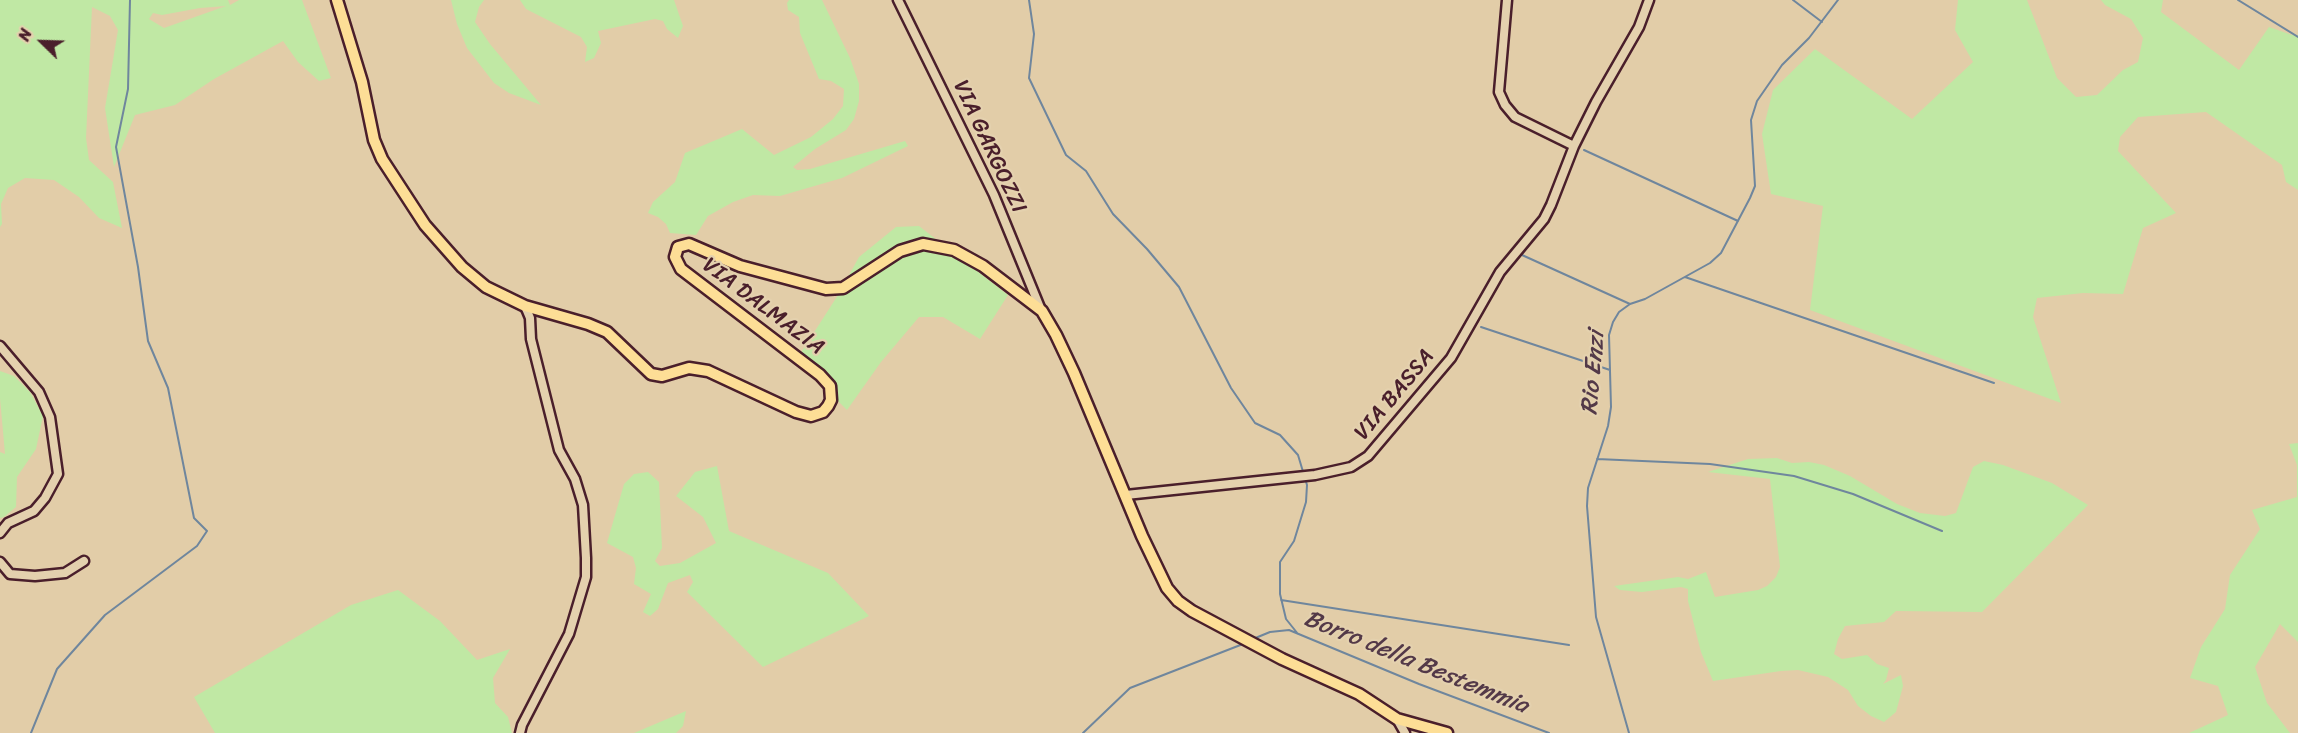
<!DOCTYPE html>
<style>
body{margin:0}
#map{position:relative;width:2298px;height:733px;overflow:hidden;background:#e2cda8;font-family:Sriracha,sans-serif}
canvas{display:block}
.north{position:absolute;left:12px;top:12px;width:60px;height:60px;-webkit-text-stroke:4px #e4d1ae;paint-order:stroke;rotate:293deg;font-size:16px;font-weight:700;line-height:24px;text-align:center;color:#4a1f2b}
.north::after{content:'';display:block;margin:auto;width:21px;height:27px;background:#4a1f2b;clip-path:polygon(50% 0,100% 100%,50% 72%,0 100%)}
</style>
<div id="map">
<canvas width="2298" height="733"></canvas>
<div class="north">N</div>
</div>
<script>
const context = document.querySelector('canvas').getContext('2d');
context.lineJoin = 'round';
function paint(path, color) { context.fillStyle = color; context.fill(path, 'evenodd'); }
const poly = rows => new Path2D(rows.map(r => 'M' + r).join(''));
function strokePath(path, color, width, dash) { context.strokeStyle = color; context.lineWidth = width; context.lineCap = dash ? 'butt' : 'round'; context.setLineDash(dash || []); context.stroke(path); }
function drawText(font, color, halo, rows, align = 'center') {
  context.font = font + ' Sriracha,sans-serif'; context.lineWidth = 4.5; context.setLineDash([]); context.textBaseline = 'middle'; context.strokeStyle = halo; context.fillStyle = color; for (const [text, x, y, turn = 0] of rows) {
    context.save(); context.translate(x, y); context.rotate((+turn || 0) * Math.PI / 180); context.textAlign = isNaN(turn) ? turn : align; if (halo) context.strokeText(text, 0, 0); context.fillText(text, 0, 0); context.restore();
  }
}
paint(poly([
 [0,0,228,0,230,5,239,0,302,0,331,78,319,81,298,62,283,41,214,79,175,105,135,115,114,167,105,108,118,30,110,16,92,7,86,138,89,160,113,182,122,228,99,218,79,197,54,180,25,178,8,188,1,204,2,224,0,227],
 [226,6,164,28,149,19,153,13,162,15,200,8],
 [451,0,484,0,479,7,475,22,490,44,541,105,509,93,494,83,467,48,457,24],
 [520,0,674,0,683,26,678,38,667,29,663,21,655,19,598,31,601,43,594,58,585,62,587,47,581,37,526,9],
 [789,0,822,0,850,58,859,84,859,101,854,119,846,130,815,149,793,167,797,170,810,169,905,141,908,146,842,178,780,196,753,195,733,202,708,216,696,235,670,233,666,224,658,217,648,213,653,202,675,182,685,153,742,129,774,155,811,137,833,119,843,106,844,89,831,81,819,79,800,33,799,17,788,10,787,3],
 [1958,0,2027,0,2057,78,2076,97,2097,95,2123,70,2138,62,2143,38,2131,19,2105,5,2101,0,2163,0,2161,12,2239,70,2269,27,2292,35,2298,35,2298,190,2286,182,2282,165,2206,112,2138,117,2120,137,2118,151,2176,213,2143,228,2123,294,2083,293,2037,298,2033,317,2061,403,1810,310,1823,206,1771,194,1762,134,1773,90,1815,49,1912,119,1973,62,1955,30],
 [919,226,1008,295,980,339,943,317,919,317,881,362,847,410,821,384,795,362,838,295,859,257,896,227],
 [0,371,14,376,30,392,43,416,36,449,17,477,16,507,4,517,0,518,0,452,5,454,0,398],
 [2298,443,2298,642,2280,624,2255,667,2267,703,2290,733,2189,733,2228,715,2218,686,2190,678,2201,647,2225,609,2230,575,2260,529,2252,510,2297,497,2297,465,2289,444],
 [1777,458,1792,463,1809,462,1824,465,1850,476,1897,504,1920,513,1945,516,1956,513,1973,467,1984,461,2003,465,2052,483,2088,505,1982,612,1896,611,1884,622,1845,626,1838,639,1834,654,1842,659,1867,655,1877,664,1889,668,1886,680,1883,684,1901,675,1903,686,1896,712,1884,722,1871,716,1858,706,1848,690,1828,677,1798,670,1781,671,1713,681,1701,652,1688,601,1688,589,1681,587,1642,592,1620,590,1614,586,1678,577,1688,579,1706,572,1715,597,1758,590,1767,586,1776,577,1780,567,1770,479,1708,472,1748,459],
 [717,466,729,531,828,573,869,616,763,667,687,592,693,582,690,575,668,583,658,609,650,616,643,612,651,594,634,584,636,568,633,557,607,543,624,484,634,474,648,472,659,482,662,548,655,561,660,566,680,563,716,543,703,517,676,496,695,472],
 [398,590,440,621,477,660,510,649,493,678,495,703,508,717,512,733,215,733,194,697,351,605],
 [686,711,683,726,676,733,634,733]
]), '#c0e8a4');
strokePath(poly([
 [1029,0,1034,34,1029,78,1066,155,1086,171,1113,214,1147,249,1179,287,1231,388,1255,423,1280,435,1298,455,1307,485,1306,502,1294,541,1280,562,1280,594,1286,619,1298,634],
 [1793,0,1822,22],
 [2238,0,2298,37],
 [1584,150,1738,221],
 [1522,255,1630,304],
 [1685,277,1994,383],
 [1481,327,1610,370],
 [1597,459,1710,464,1794,476,1853,494,1942,531],
 [1281,600,1569,645],
 [1253,639,1270,632,1289,630,1419,684,1549,733],
 [31,733,57,669,105,615,197,546,207,531,194,518,168,388,148,341,138,267,116,147,128,89,130,0],
 [1083,733,1130,688,1243,644],
 [1629,733,1596,617,1587,506,1588,488,1608,426,1611,407,1609,335,1613,322,1619,312,1630,304,1645,299,1710,263,1721,253,1750,198,1755,186,1751,120,1757,101,1782,65,1809,38,1838,0]
]), '#6f869d', 2);
const minor = poly([
 [898,0,994,195,1041,310],
 [1507,0,1499,92,1505,105,1515,117,1574,146],
 [0,346,39,392,50,417,58,474,45,498,34,511,8,523,0,533],
 [1126,495,1315,475,1351,467,1368,456,1451,358,1500,272,1544,219,1551,205,1574,146,1596,102,1639,27,1649,0],
 [0,562,10,574,35,576,65,573,84,561],
 [1397,719,1405,733],
 [520,733,522,725,569,634,586,577,586,558,583,505,575,479,559,450,531,339,530,318,525,306]
]);
const major = poly([
 [337,0,362,82,374,140,382,159,425,225,462,267,486,287,525,306,588,324,607,332,651,374,662,376,689,368,708,371,796,412,811,416,823,412,828,406,831,400,830,386,820,375,681,269,675,257,678,247,689,244,740,266,826,289,843,288,900,251,923,244,954,250,983,266,1042,311,1056,335,1074,373,1142,536,1167,588,1178,601,1192,611,1282,659,1359,694,1397,719,1447,733]
]);
strokePath(minor, '#4a1f2b', 13);
strokePath(major, '#4a1f2b', 15);
strokePath(minor, '#e4d1ae', 8);
strokePath(major, '#fdde96', 10);
drawText('22px', '#4a1f2b', '#e4d1ae', [
 ["VIA GARGOZZI",989,147,65],
 ["VIA DALMAZIA",763,307,37],
 ["VIA BASSA",1395,395,-50]
]);
drawText('italic 24px', '#533948', '#e4d1ae', [
 ["Rio Enzi",1594,373,-85],
 ["Borro della Bestemmia",1416,663,22]
]);
</script>
